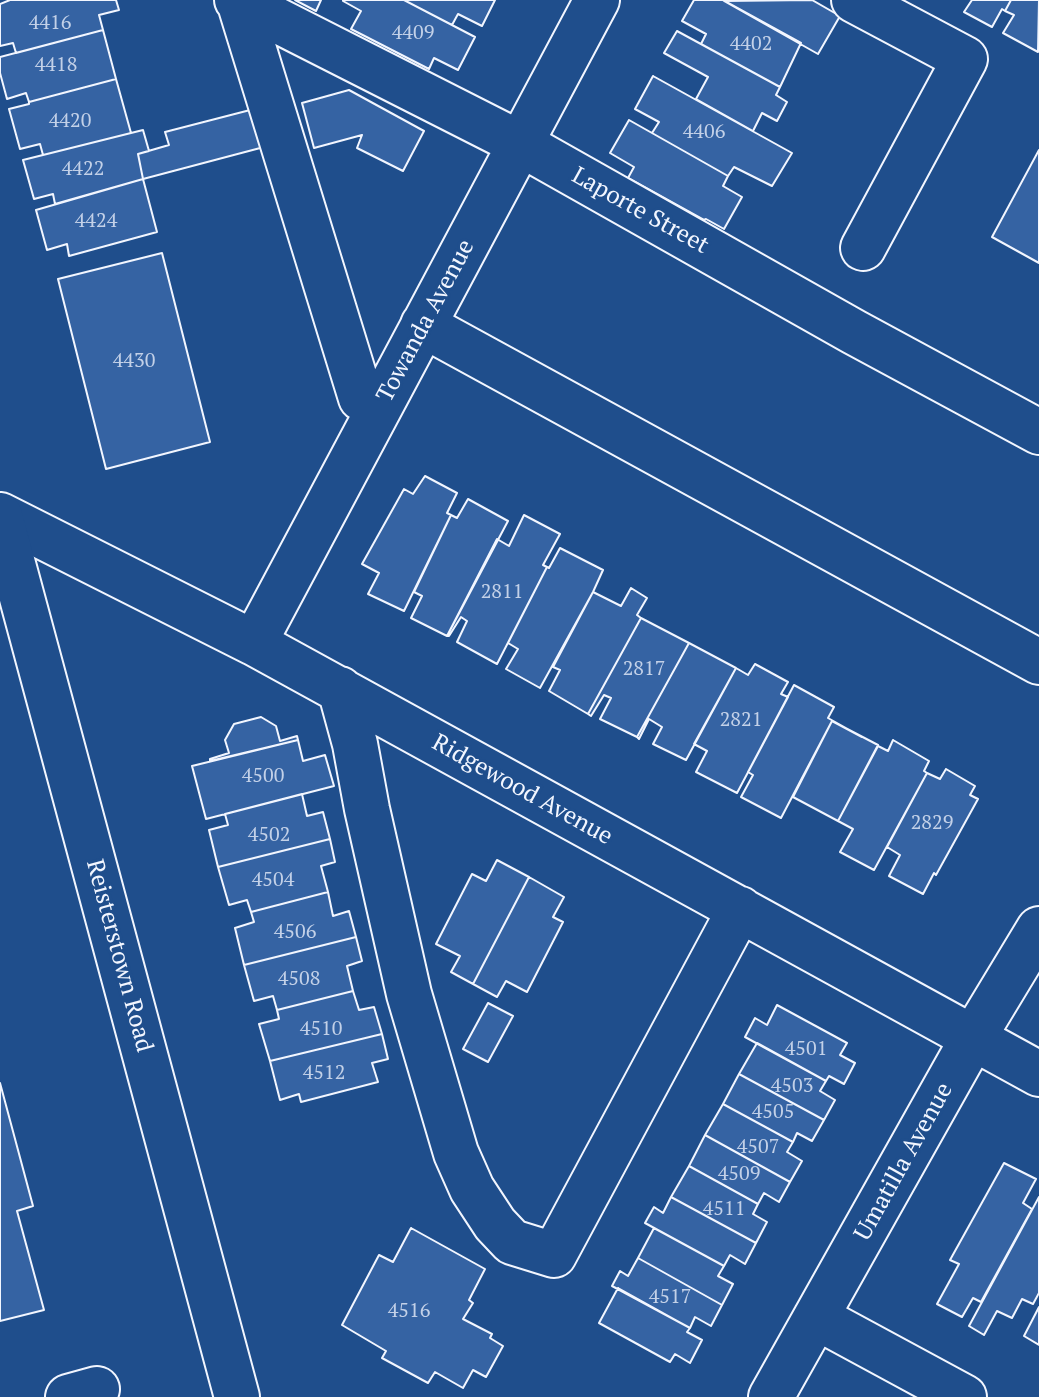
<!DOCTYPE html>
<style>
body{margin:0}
canvas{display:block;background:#1f4e8c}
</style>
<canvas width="1039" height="1397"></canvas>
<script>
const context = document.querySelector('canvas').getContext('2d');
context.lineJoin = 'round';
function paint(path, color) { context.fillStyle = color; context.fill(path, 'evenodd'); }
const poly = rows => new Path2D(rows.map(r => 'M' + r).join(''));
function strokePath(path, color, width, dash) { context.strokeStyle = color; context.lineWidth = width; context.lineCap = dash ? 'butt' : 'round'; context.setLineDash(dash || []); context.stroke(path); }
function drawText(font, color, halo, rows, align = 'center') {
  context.font = font + ' "PT Serif",serif'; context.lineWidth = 6; context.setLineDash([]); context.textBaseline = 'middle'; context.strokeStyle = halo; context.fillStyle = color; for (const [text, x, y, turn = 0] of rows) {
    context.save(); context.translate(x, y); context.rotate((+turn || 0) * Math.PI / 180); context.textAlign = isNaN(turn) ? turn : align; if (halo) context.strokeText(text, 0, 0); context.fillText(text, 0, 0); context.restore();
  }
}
const building = poly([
 [10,0,116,0,119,10,99,15,103,30,16,53,13,43,0,46,0,4,10,0],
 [295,0,321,0,316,11,295,0],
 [343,0,404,0,475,37,458,70,434,58,429,69,351,29,361,11,343,1,343,0],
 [404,0,495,0,482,26,458,14,452,25,404,0],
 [694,0,723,0,801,43,780,87,701,44,706,34,682,21,694,0],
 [812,0,840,16,818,54,724,1,812,0],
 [972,0,1011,0,1005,11,1002,9,992,27,964,12,972,0],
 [1011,0,1039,0,1038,52,1003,33,1014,15,1005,11,1011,0],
 [103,30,116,79,29,102,26,93,7,99,0,73,0,57,103,30],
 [677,31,780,87,776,95,787,102,777,121,762,113,753,131,696,99,708,77,664,53,677,31],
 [653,76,792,153,772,186,734,167,728,176,652,133,659,122,635,109,653,76],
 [116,79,131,133,43,155,40,144,20,149,9,109,29,104,29,102,116,79],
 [349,90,424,131,403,171,357,148,362,135,314,148,302,103,349,90],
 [254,109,264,147,143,179,138,154,169,145,165,132,254,109],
 [629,120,728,176,723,186,742,197,724,229,706,219,704,220,628,178,634,167,610,153,629,120],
 [143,130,149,151,138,154,143,179,55,204,53,194,34,199,23,160,143,130],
 [1039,150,1039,263,992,237,1039,150],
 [143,179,157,232,69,256,67,244,47,250,36,210,143,179],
 [162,253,210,442,106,469,58,279,162,253],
 [425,476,457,493,447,513,451,515,404,611,368,594,379,573,362,564,404,489,413,494,425,476],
 [468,499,508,521,447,636,411,618,422,596,414,592,451,515,457,518,468,499],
 [524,515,560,534,543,565,547,567,497,664,457,642,467,621,461,617,449,636,447,636,497,539,509,546,524,515],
 [560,548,603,570,593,592,540,688,506,669,518,649,508,643,547,567,549,568,560,548],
 [631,588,647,598,637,615,641,618,588,714,549,691,560,670,553,667,593,592,621,606,631,588],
 [641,618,689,643,637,737,600,719,611,698,604,695,591,716,588,714,641,618],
 [689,643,736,668,686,760,653,744,662,727,649,719,639,739,637,737,689,643],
 [755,664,788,682,781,694,788,697,737,793,696,772,707,751,694,744,736,668,748,675,755,664],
 [794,685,834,707,828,718,862,737,832,721,781,818,741,797,753,775,748,772,794,685],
 [261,717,276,726,280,741,297,736,298,740,210,761,210,759,229,753,225,740,234,724,261,717],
 [832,721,878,745,838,821,793,797,832,721],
 [298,740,303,761,325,755,334,786,206,819,192,766,298,740],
 [893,740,929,761,924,771,927,773,874,870,840,852,853,829,838,821,878,746,888,751,893,740],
 [946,769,975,786,970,795,978,799,936,875,934,873,923,894,889,876,900,855,887,847,927,773,940,779,946,769],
 [302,794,307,816,323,812,330,839,218,867,209,830,228,825,225,814,302,794],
 [330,839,335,862,321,866,328,892,251,912,247,900,229,905,218,867,330,839],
 [497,860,529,877,473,984,451,972,460,956,436,944,472,874,486,881,497,860],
 [529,877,564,897,553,917,563,922,527,992,506,981,497,997,473,984,529,877],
 [328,892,333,916,349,911,356,937,244,965,235,928,254,922,251,912,328,892],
 [356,937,362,961,347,966,353,991,277,1010,273,996,254,1001,244,965,356,937],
 [353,991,359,1010,374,1007,382,1034,270,1061,259,1024,279,1019,277,1010,353,991],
 [488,1003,513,1016,488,1062,463,1049,488,1003],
 [777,1005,847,1043,840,1055,855,1063,844,1084,829,1076,826,1081,745,1037,755,1018,767,1025,777,1005],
 [382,1034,388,1059,372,1063,378,1082,301,1102,299,1094,280,1100,270,1061,382,1034],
 [757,1043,826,1081,820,1091,835,1100,824,1120,739,1074,757,1043],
 [739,1074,824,1120,812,1141,797,1133,793,1142,723,1104,739,1074],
 [0,1083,33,1206,17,1211,44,1310,0,1321,0,1083],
 [723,1104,793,1142,787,1152,802,1161,790,1182,705,1135,723,1104],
 [705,1135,790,1182,779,1202,764,1193,758,1204,689,1166,705,1135],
 [1004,1163,1036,1179,1023,1203,1032,1209,981,1302,973,1298,962,1317,937,1304,959,1264,950,1260,1004,1163],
 [689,1166,758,1204,753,1214,767,1222,756,1243,671,1197,689,1166],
 [671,1197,756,1243,745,1264,730,1255,724,1266,645,1223,654,1207,663,1213,671,1197],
 [1039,1197,1039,1293,1033,1304,1022,1299,1012,1318,997,1311,984,1335,969,1326,1039,1197],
 [411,1228,485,1269,469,1300,473,1303,463,1319,492,1334,490,1338,503,1346,486,1377,473,1370,463,1388,435,1372,428,1383,382,1358,386,1351,342,1325,379,1255,393,1262,411,1228],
 [654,1228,724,1266,718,1276,733,1284,722,1305,638,1258,654,1228],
 [638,1258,722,1305,711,1326,695,1317,690,1328,612,1286,620,1271,628,1276,638,1258],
 [618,1288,690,1328,687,1332,702,1340,690,1363,675,1354,670,1362,599,1323,618,1288],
 [1039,1307,1039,1345,1024,1336,1039,1307]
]);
paint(building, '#3563a3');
strokePath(building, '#f2f6ff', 2);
const minor = poly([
 [237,0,521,144,854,332,1039,432],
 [854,0,965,59,863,248],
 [239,1,361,398],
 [423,325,1039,662],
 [0,515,254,643,1039,1074],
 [254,643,597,0],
 [340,689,355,744,367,809,409,994,456,1153,472,1189,495,1224,512,1242,554,1255,740,909],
 [816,1317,964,1397],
 [68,1397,97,1389],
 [771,1397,973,1038,1039,929]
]);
const major = poly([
 [0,516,237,1397]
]);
strokePath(minor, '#f2f6ff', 48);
strokePath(major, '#f2f6ff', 48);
strokePath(minor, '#1f4e8c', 44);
strokePath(major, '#1f4e8c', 44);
drawText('20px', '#c3d1e8', null, [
 ["4416",50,23],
 ["4409",413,33],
 ["4402",751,44],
 ["4418",56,65],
 ["4420",70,121],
 ["4406",704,132],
 ["4422",83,169],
 ["4424",96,221],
 ["4430",134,361],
 ["2811",502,592],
 ["2817",644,669],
 ["2821",741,720],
 ["4500",263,776],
 ["2829",932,823],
 ["4502",269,835],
 ["4504",273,880],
 ["4506",295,932],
 ["4508",299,979],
 ["4510",321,1029],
 ["4501",806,1049],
 ["4512",324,1073],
 ["4503",792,1086],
 ["4505",773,1112],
 ["4507",758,1147],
 ["4509",739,1174],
 ["4511",724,1209],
 ["4517",670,1297],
 ["4516",409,1311]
]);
drawText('24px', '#f2f6ff', '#1f4e8c', [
 ["Laporte Street",640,211,29],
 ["Towanda Avenue",426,321,-62],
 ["Ridgewood Avenue",522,790,29],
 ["Reisterstown Road",119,956,75],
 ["Umatilla Avenue",904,1162,-61]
]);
</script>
